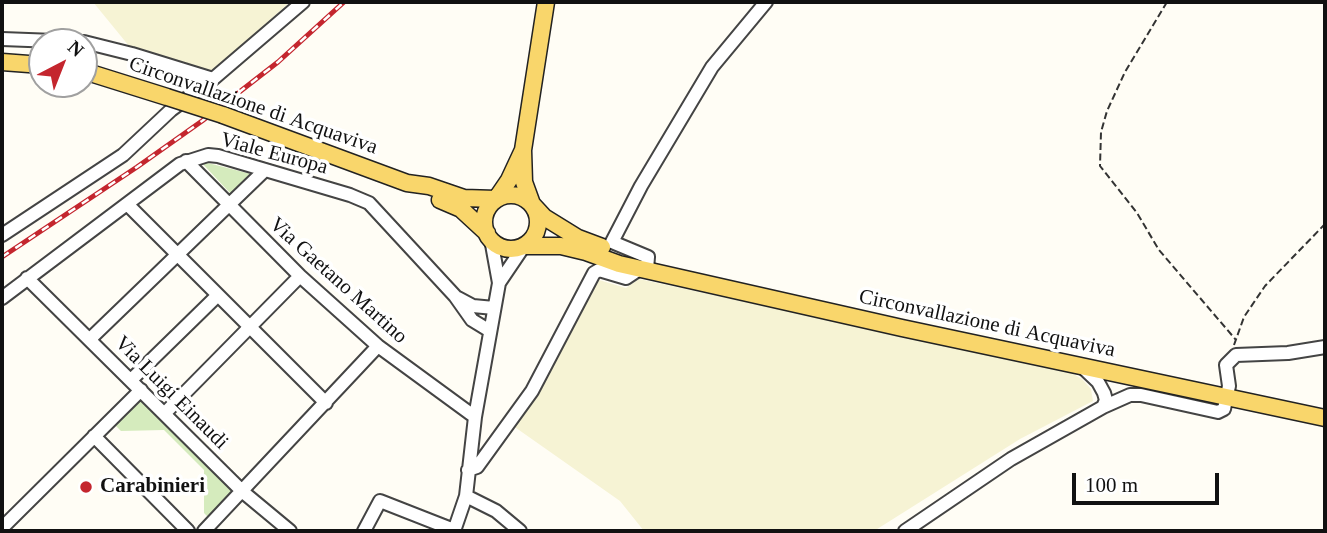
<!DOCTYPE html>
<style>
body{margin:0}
#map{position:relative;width:1327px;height:533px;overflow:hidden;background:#fffdf5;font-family:Georgia,serif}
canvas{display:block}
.frame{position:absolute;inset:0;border:4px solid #111;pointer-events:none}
.north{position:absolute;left:28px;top:28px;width:70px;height:70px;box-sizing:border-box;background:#fff;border:2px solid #a0a0a0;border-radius:50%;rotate:42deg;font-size:19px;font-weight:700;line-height:28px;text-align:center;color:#111}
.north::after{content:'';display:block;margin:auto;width:24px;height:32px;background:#c4262e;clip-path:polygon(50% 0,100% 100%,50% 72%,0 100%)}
.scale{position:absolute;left:1072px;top:473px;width:147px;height:32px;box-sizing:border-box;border:4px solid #111;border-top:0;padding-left:9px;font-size:21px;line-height:24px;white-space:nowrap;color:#111;-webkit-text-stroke:5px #fff;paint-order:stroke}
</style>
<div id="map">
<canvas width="1327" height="533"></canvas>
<div class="frame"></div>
<div class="north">N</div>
<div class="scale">100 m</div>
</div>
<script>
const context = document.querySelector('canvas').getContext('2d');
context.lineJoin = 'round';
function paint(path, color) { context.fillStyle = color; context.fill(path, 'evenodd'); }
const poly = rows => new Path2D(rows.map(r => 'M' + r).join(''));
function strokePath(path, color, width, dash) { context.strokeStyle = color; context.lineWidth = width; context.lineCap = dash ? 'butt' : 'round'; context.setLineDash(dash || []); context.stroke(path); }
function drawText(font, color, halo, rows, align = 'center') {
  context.font = font + ' Georgia,serif'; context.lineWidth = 7; context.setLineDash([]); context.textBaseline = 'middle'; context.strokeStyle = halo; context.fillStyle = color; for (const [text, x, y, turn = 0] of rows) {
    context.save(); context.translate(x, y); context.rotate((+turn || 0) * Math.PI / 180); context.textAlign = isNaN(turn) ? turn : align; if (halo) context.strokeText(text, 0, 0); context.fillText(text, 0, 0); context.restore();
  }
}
paint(poly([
 [93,2,290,2,212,72,129,46],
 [639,279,1070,372,1082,379,1091,389,1093,401,1020,439,874,531,644,531,620,501,509,423,537,397,599,280,626,288]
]), '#f6f3d4');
paint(poly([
 [200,161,251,174,231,194],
 [142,398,234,493,210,519,204,513,204,470,164,430,121,431,115,425]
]), '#d5ebbd');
const minor = poly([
 [2,39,81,42],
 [84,42,132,54,213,79,303,2],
 [186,161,300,276,378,346,475,417],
 [127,204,326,403],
 [2,235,123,155,171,110,213,79],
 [647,269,648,257,612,242,641,186,712,67,766,2],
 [27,278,243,492,290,531],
 [499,283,524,246],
 [2,298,180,164,208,155,218,156,350,195,369,203,455,296,472,320,490,331],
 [458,298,473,306,494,308],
 [90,339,265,170],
 [131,380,217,296],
 [1103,407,1130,395,1141,395,1218,412,1224,409,1229,386,1226,365,1236,355,1288,353,1325,347],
 [165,413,300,276],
 [94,436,188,531],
 [468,470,477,467,532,391,594,273,599,270,626,278,641,268],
 [466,496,496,511,520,531],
 [2,528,141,390],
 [204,531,378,346],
 [364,531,380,501,454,530],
 [454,531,466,496,475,417,499,283,491,239],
 [905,531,1011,459,1103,407,1106,400,1104,393,1098,382,1080,365]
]);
const major = poly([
 [546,2,523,150,524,182,532,204,544,217,578,238,602,247],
 [2,62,42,65],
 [84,71,167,97],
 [223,115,407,183,429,186,464,198,496,199,509,180,523,150],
 '484 222a27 27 0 1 1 54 0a27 27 0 1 1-54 0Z',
 [440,200,461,209,487,233],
 [524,246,561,246,586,252,619,264,902,328,1325,418]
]);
strokePath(minor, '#444', 16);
strokePath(major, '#222', 19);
strokePath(poly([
 [1167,2,1125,72,1107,111,1101,132,1100,166,1137,213,1159,250,1236,340],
 [1234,345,1244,317,1265,286,1325,224]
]), '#333', 2, [7, 3.5]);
strokePath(minor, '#fff', 12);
strokePath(major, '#f9d66b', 16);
const rail = poly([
 [2,257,137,167,202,121,278,62,344,2]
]);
strokePath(rail, '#c4262e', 5);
strokePath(rail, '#fff', 2.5, [8]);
const majorBridge = poly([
 [167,97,223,115]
]);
strokePath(majorBridge, '#222', 19, []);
strokePath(majorBridge, '#f9d66b', 16);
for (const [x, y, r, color] of [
 [86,487,7,"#c4262e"]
]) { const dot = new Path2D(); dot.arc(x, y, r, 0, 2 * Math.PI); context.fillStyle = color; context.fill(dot); strokePath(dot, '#fff', 2.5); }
drawText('21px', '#111', '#fff', [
 ["Circonvallazione di Acquaviva",253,106,19],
 ["Viale Europa",274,154,15],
 ["Via Gaetano Martino",338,281,42],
 ["Circonvallazione di Acquaviva",987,324,12],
 ["Via Luigi Einaudi",171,393,45]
]);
drawText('bold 21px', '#111', '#fff', [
 ["Carabinieri",100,487]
], 'left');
</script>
